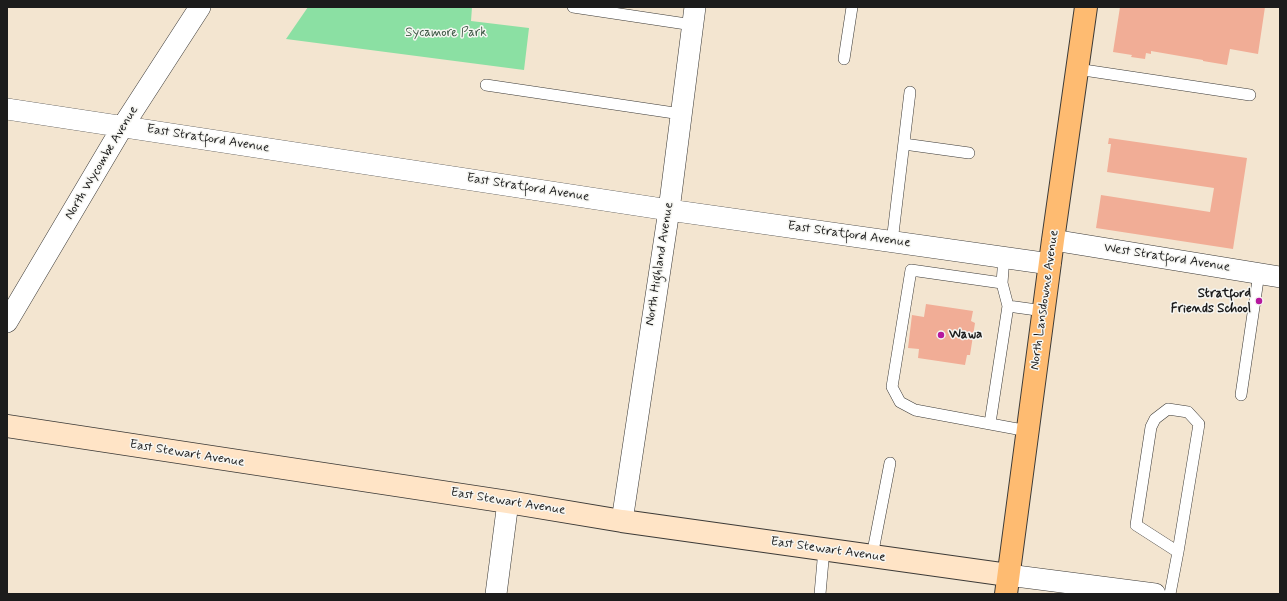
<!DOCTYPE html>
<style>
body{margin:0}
#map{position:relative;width:1287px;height:601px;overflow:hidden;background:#f3e5d0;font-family:Mynerve,sans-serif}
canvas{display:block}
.frame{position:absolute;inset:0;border:8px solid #1c1c1c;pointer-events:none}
</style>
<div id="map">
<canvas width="1287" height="601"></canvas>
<div class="frame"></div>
</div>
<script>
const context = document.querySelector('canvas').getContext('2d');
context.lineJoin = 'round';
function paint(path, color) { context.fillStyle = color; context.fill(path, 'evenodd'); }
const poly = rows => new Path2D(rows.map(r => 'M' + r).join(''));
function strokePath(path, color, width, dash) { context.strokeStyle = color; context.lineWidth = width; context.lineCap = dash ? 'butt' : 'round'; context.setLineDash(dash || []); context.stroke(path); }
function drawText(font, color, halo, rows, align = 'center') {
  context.font = font + ' Mynerve,sans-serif'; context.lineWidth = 3; context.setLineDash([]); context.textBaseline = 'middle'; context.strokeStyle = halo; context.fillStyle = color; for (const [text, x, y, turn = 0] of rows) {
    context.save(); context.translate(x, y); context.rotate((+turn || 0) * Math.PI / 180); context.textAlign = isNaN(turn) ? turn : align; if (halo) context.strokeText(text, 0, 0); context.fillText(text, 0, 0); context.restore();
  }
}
paint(poly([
 [308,7,472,7,471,21,529,28,524,70,286,39]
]), '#8be0a3');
paint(poly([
 [1120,7,1265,7,1258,54,1230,49,1227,65,1203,61,1203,60,1151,51,1151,54,1146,53,1145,59,1131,57,1132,55,1113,52],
 [1109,138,1247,158,1233,249,1096,228,1101,195,1210,212,1214,188,1107,172,1111,144,1108,144],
 [926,304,973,311,971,321,975,323,970,355,967,355,965,365,918,358,919,349,908,348,912,315,924,317]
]), '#f1ad96');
const lane = poly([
 [573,7,693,25],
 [844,59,852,7],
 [1077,69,1250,95],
 [486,85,681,114],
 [904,144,969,153],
 [892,242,910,92],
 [1002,283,911,270,892,387,900,402,915,410,1028,431],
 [1008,306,1044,311],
 [1241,395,1259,273],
 [990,423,1008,306,1002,283,1004,257],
 [872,556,890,463],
 [820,594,824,549],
 [1170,594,1178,552,1199,424,1188,412,1168,409,1155,419,1151,427,1136,525,1178,552]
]);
const street = poly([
 [7,109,669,210,1050,264],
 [1053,240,1280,277],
 [7,322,123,126,200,7],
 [622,521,669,210,695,7],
 [1008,575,1155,594],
 [496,594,508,502]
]);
const secondary = poly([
 [7,426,508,502,622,521,1008,575]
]);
const primary = poly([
 [1006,594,1053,240,1086,7]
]);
strokePath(lane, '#3c3a37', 12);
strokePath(street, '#3c3a37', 22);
strokePath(secondary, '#3c3a37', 24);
strokePath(primary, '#3c3a37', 24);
strokePath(lane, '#fff', 11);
strokePath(street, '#fff', 21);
strokePath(secondary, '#ffe4c6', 22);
strokePath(primary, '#febb71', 22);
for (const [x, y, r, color] of [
 [1259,301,4,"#b5179e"],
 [941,335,4,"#b5179e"]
]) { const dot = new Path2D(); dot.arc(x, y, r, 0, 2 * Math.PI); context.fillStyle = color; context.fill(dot); strokePath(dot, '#f6f6f2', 1.5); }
drawText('13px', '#3d5744', '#f6f6f2', [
 ["Sycamore Park",446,33]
]);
drawText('13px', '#1c1c1c', '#f6f6f2', [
 ["East Stratford Avenue",208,139,9],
 ["North Wycombe Avenue",102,163,-59],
 ["East Stratford Avenue",528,188,9],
 ["East Stratford Avenue",849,235,8],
 ["West Stratford Avenue",1167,258,9],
 ["North Highland Avenue",660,264,-81],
 ["North Lansdowne Avenue",1045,300,-82],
 ["East Stewart Avenue",187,454,9],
 ["East Stewart Avenue",508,502,9],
 ["East Stewart Avenue",828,550,8]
]);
drawText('bold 13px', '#1c1c1c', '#f6f6f2', [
 ["Stratford",1251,294],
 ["Friends School",1251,309],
 ["Wawa",949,335,"left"]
], 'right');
</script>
